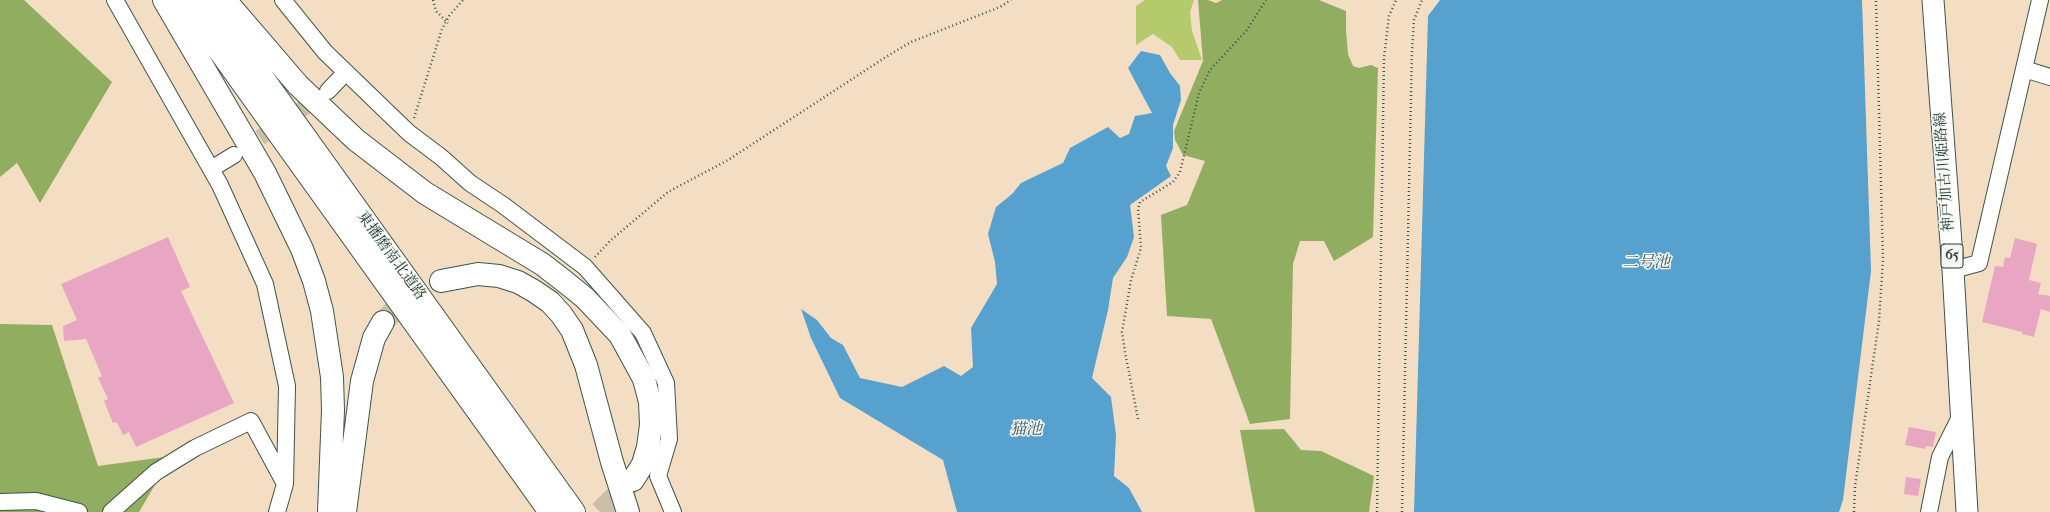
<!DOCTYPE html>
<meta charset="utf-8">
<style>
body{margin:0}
canvas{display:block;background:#f3dec3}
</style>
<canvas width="2050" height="512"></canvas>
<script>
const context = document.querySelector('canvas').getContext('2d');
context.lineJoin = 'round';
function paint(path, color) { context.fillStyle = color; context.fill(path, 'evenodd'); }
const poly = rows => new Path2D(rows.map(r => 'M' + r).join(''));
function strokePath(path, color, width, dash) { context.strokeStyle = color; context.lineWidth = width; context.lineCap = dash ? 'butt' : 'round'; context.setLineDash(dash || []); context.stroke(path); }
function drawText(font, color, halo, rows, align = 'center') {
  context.font = font + ' "IM FELL French Canon","Noto Serif JP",serif'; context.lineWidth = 3; context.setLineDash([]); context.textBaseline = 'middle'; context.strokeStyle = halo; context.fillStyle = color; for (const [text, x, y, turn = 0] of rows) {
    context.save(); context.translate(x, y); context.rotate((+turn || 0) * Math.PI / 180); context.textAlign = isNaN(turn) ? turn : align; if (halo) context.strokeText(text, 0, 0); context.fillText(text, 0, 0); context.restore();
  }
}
paint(poly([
 [1145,0,1194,0,1190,12,1192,31,1202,60,1180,60,1172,47,1153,34,1136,45,1136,6]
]), '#b5c96d');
paint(poly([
 [0,0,24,0,112,82,40,203,17,163,0,177],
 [1198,0,1208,0,1216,3,1222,0,1319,0,1346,11,1346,31,1348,54,1353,66,1359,68,1371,65,1378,68,1373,237,1334,261,1324,241,1300,241,1293,264,1290,419,1250,424,1211,319,1167,316,1161,215,1187,205,1205,161,1183,155,1175,140,1174,131,1203,61],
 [0,324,52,325,98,466,172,456,139,512,0,512],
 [1284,429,1301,450,1321,451,1374,476,1369,512,1255,512,1240,430]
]), '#90ad60');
paint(poly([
 [1440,0,1862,0,1871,271,1843,500,1839,512,1414,512,1428,16],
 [1141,51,1160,55,1170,73,1180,86,1181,100,1173,125,1173,148,1166,166,1171,176,1130,205,1134,237,1127,257,1113,278,1108,310,1092,378,1111,397,1116,435,1114,476,1129,488,1142,512,957,512,943,460,840,398,811,338,801,309,817,320,831,338,843,345,860,378,902,387,944,366,961,376,973,367,971,328,997,284,995,262,988,234,996,207,1012,194,1021,183,1063,163,1070,148,1108,127,1120,138,1129,134,1135,116,1152,113,1128,68]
]), '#57a1cf');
paint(poly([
 [168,237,190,287,181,291,234,403,136,447,129,432,123,435,117,422,113,423,104,401,108,399,98,378,102,376,86,339,64,341,63,326,77,320,61,284],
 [2015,238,2037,244,2029,280,2041,283,2038,294,2050,296,2050,312,2041,309,2034,337,2022,334,2022,332,1982,322,1995,266,2003,267,2005,257,2010,258],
 [1909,427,1936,432,1933,447,1926,446,1925,449,1905,445],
 [1906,477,1921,479,1918,496,1904,494]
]), '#e9a6c2');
strokePath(poly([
 [240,151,323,95]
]), '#c9bea6', 16, [16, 8]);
strokePath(poly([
 [383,322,406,299,441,281],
 [600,512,633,480]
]), '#c9bea6', 22, [22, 11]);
const minor = poly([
 [115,0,220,185,265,284,287,386,285,484,277,512],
 [283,0,325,52,409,133,441,157,470,183,503,205,585,267,643,333,666,383,669,439,658,476,673,512],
 [2024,69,2050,77],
 [328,91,346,72],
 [211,169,234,155],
 [1953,270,1979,263,2040,0],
 [0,502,36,501,79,512],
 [111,512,156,472,195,448,251,421,284,482],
 [1929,512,1940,457,1961,415]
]);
const major = poly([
 [1933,0,1953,270,1967,512]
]);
const highway = poly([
 [164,0,265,173,302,249,314,281,322,311,332,377,333,410,329,512],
 [183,0,550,512],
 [207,0,574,512],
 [225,0,298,85,356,140,425,193,542,264,564,281,585,298,620,335,644,379,650,402,651,425,648,447,643,464,633,480],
 [441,281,478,274,499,276,518,282,534,291,550,302,561,314,572,330,586,365,612,462,628,512],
 [345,512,362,381,374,338,383,322]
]);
strokePath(minor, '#3f5549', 18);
strokePath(major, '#3f5549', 23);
strokePath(highway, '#3f5549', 24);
strokePath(poly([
 [433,0,436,11,448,23],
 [414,118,442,29,449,16,463,0],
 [595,257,611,240,668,192,728,160,889,55,911,42,1000,7,1011,0],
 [1138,419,1125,352,1122,332,1131,280,1141,248,1138,209,1140,202,1173,182,1180,172,1199,93,1210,70,1247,30,1266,0],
 [1377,512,1384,58,1389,16,1396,0],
 [1402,512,1412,50,1414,20,1422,0],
 [1854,512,1855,486,1879,321,1883,260,1876,0]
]), '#3f5549', 2.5, [1, 3]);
strokePath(minor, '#fff', 16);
strokePath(major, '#fff', 21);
strokePath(highway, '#fff', 22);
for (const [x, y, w] of [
 [1952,256,22]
]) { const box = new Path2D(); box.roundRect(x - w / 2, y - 12, w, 24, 3); context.fillStyle = '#f6f6f2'; context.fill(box); strokePath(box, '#1f3d34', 1); }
drawText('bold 14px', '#1f3d34', null, [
 ["65",1952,256]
]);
drawText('15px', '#1f3d34', '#f6f6f2', [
 ["神戸加古川姫路線",1945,172,-94],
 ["東播磨南北道路",391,256,54]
]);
drawText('italic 16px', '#305b62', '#f6f6f2', [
 ["二号池",1646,263],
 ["猫池",1026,430]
]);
</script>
